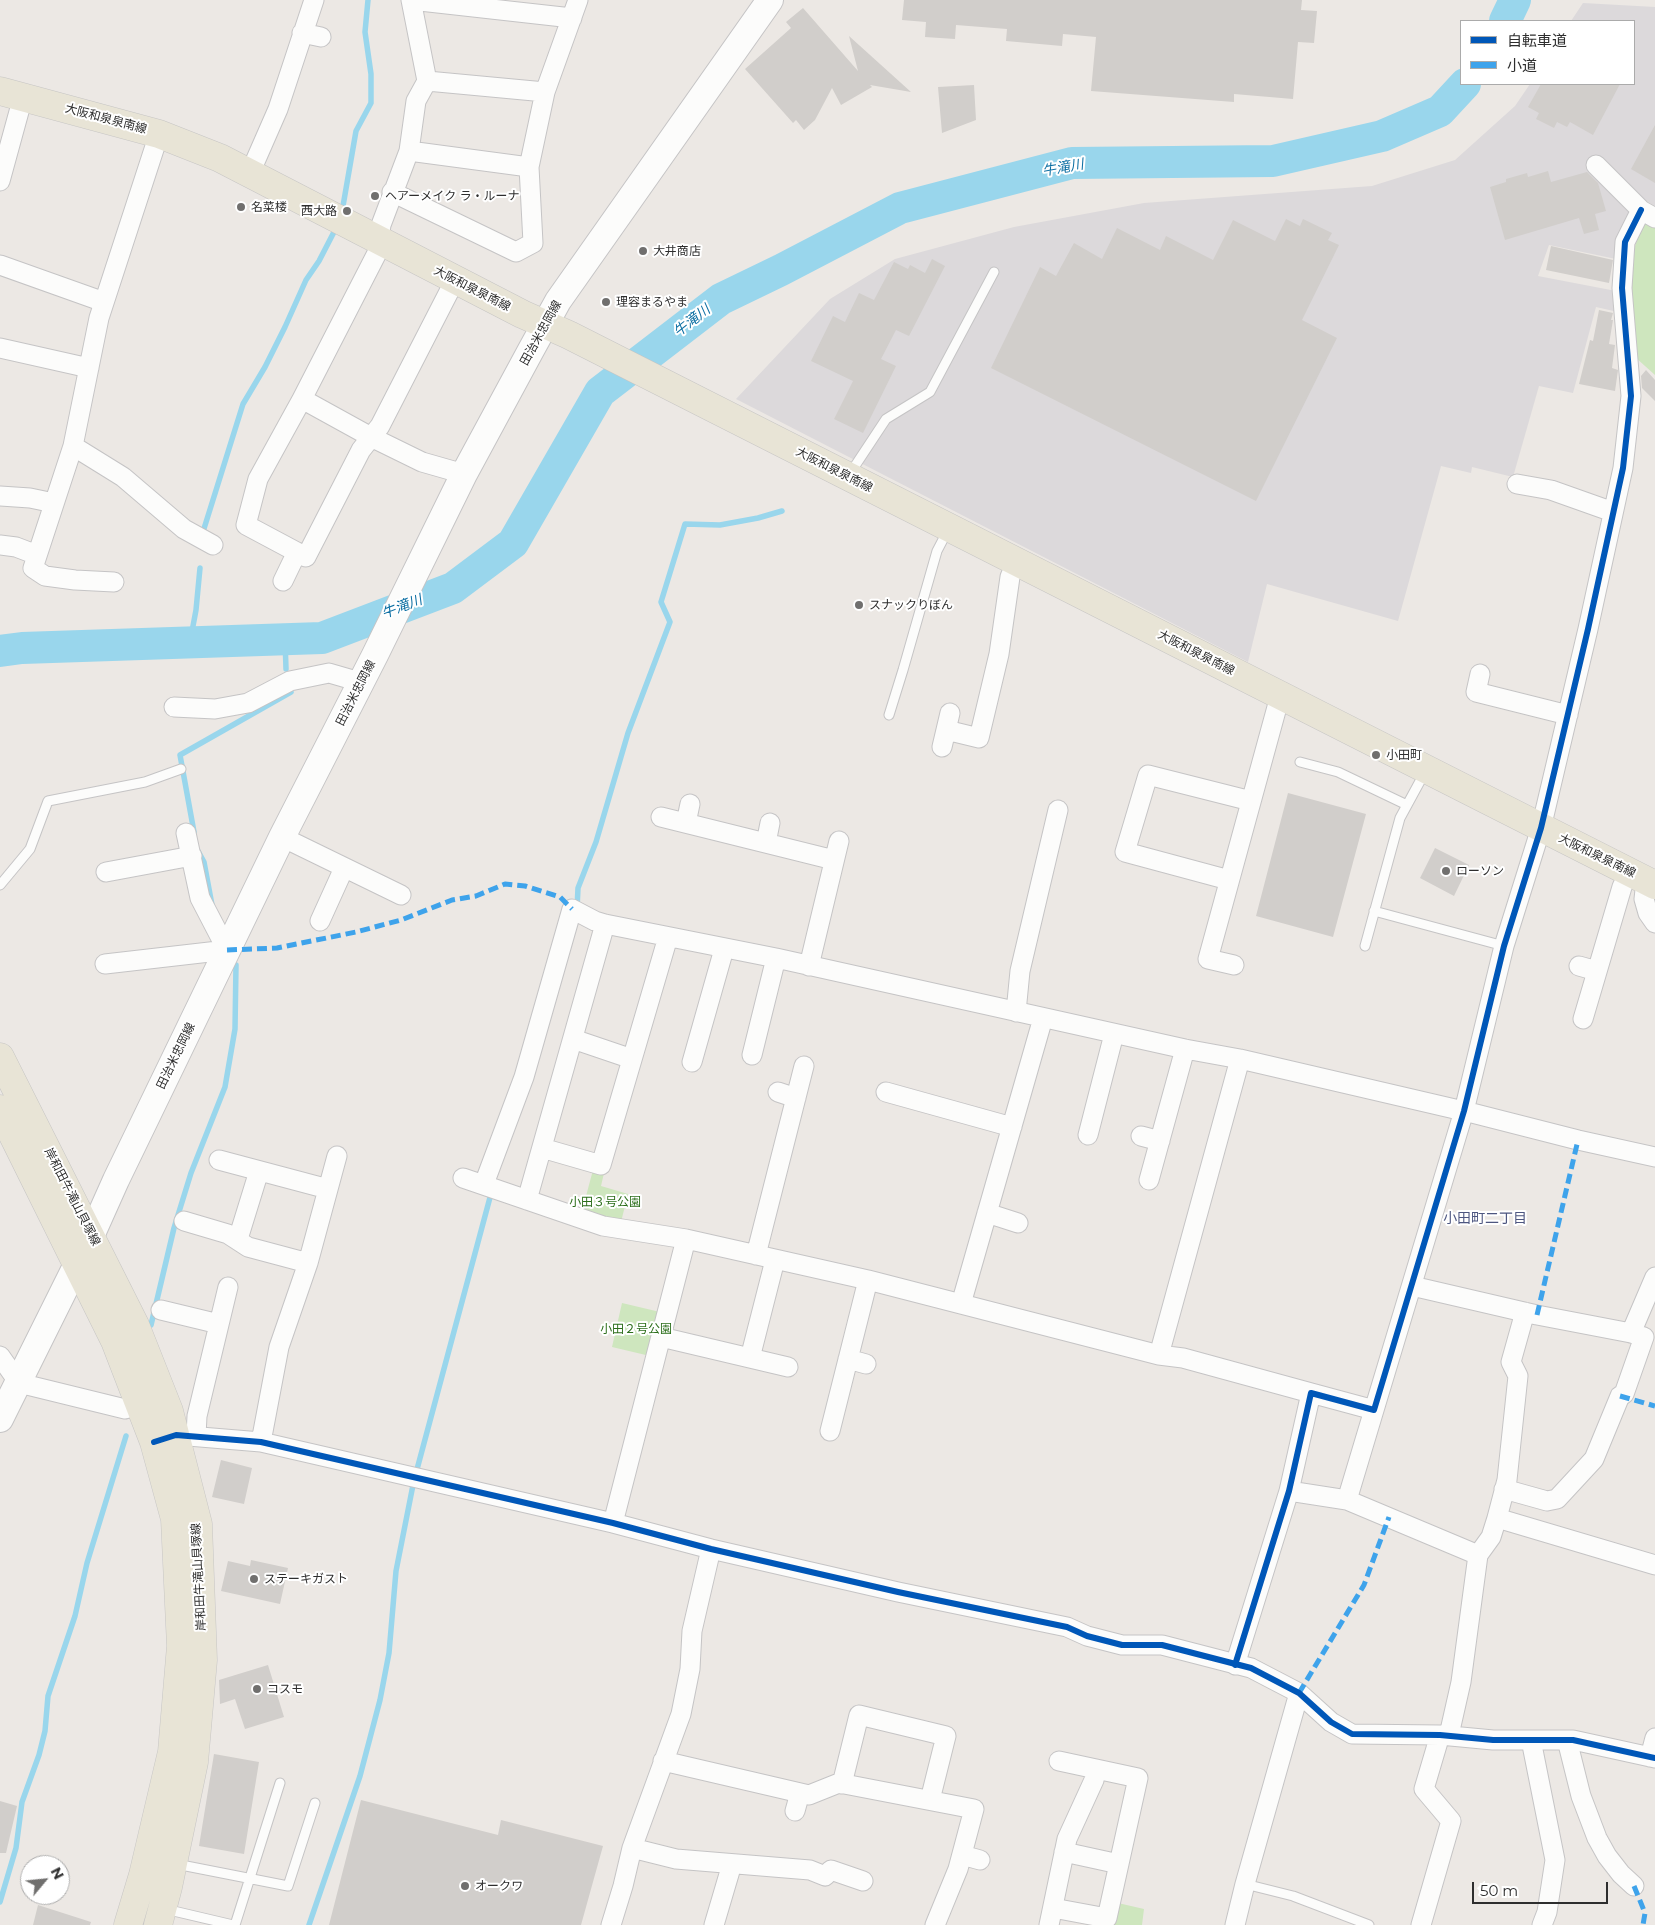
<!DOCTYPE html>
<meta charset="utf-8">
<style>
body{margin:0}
#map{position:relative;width:1655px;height:1925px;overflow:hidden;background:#ece8e4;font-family:Montserrat,"Noto Sans JP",sans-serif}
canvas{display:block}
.legend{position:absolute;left:1460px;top:20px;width:175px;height:65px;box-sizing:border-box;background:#fff;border:1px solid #ababab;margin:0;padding:6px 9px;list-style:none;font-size:15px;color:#2e2e2e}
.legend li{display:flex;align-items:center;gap:10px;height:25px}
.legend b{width:25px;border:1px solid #ababab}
.north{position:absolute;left:20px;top:1855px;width:50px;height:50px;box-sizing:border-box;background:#fff;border:1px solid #ababab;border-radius:50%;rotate:62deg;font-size:14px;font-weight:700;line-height:20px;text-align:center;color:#2e2e2e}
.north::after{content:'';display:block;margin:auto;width:18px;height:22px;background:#706f6e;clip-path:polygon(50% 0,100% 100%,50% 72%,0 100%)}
.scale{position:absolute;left:1472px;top:1882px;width:136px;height:22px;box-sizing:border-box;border:2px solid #2e2e2e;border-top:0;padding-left:6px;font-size:15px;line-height:18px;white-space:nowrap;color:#2e2e2e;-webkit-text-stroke:4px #fff;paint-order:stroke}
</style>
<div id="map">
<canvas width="1655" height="1925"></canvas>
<ul class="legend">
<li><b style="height:6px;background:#0057b8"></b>自転車道</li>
<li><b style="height:6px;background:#3ea3eb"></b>小道</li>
</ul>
<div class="north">N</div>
<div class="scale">50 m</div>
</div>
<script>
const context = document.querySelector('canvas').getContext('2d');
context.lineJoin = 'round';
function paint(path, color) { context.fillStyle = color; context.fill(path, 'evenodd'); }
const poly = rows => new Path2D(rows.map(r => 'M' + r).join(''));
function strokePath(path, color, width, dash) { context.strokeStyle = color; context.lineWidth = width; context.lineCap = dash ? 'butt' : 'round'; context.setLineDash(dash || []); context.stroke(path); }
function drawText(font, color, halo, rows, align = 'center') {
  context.font = font + ' Montserrat,"Noto Sans JP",sans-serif'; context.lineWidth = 4; context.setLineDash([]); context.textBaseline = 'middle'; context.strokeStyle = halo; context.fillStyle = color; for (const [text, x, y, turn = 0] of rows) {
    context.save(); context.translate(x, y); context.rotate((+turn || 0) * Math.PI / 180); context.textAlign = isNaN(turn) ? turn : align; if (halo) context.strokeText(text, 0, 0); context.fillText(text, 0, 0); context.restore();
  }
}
paint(poly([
 [1583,3,1655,7,1655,206,1640,197,1631,215,1616,259,1549,245,1538,276,1616,291,1618,312,1596,307,1573,393,1539,386,1513,477,1472,467,1471,473,1441,466,1398,621,1267,584,1248,662,736,399,830,299,895,259,1014,227,1144,203,1372,186,1455,160,1515,106,1530,84,1634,84,1634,21,1571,21]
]), '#dcd9db');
paint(poly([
 [1648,219,1655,223,1655,375,1635,357,1630,262,1642,224],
 [593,1170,604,1173,601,1186,628,1194,621,1222,582,1211],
 [622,1303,660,1312,650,1356,612,1347],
 [1118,1903,1144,1909,1142,1925,1113,1925]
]), '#cee6be');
strokePath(poly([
 [343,206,356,131,371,103,371,74,365,32,368,0],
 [202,535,243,404,265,367,285,327,306,280,319,261,335,230],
 [285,639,286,669],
 [190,642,196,610,200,568],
 [194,832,180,755,291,692],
 [198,851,204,862,212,905],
 [577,909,578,888,596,842,628,733,670,622,661,602,685,524,720,525,758,518,782,511],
 [151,1325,174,1228,191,1173,225,1087,235,1029,236,965],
 [416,1473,492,1190],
 [0,1902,16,1848,22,1802,39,1755,45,1731,48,1696,75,1616,87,1563,126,1436],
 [309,1925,360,1776,380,1700,389,1653,396,1571,413,1485]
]), '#99d6ec', 5.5);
strokePath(poly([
 [1505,21,1515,0],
 [0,651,22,648,322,638,453,588,513,543,600,392,721,299,781,270,900,208,1072,163,1273,161,1382,136,1440,111,1465,84]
]), '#99d6ec', 32);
paint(poly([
 [904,0,1302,0,1301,10,1317,11,1314,43,1298,42,1293,99,1234,94,1234,102,1091,91,1096,37,1063,34,1062,46,1006,41,1007,29,956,25,955,39,925,37,926,22,902,20],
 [803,8,858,71,849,36,911,92,870,85,872,87,841,105,832,88,815,120,804,130,796,120,793,123,745,69,791,28,786,22],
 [1541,84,1620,84,1593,135,1570,122,1567,127,1557,122,1554,128,1536,119,1539,113,1528,107],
 [974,85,976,120,942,133,938,87],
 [1655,125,1655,183,1631,169],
 [1548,171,1551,182,1587,172,1598,183,1606,211,1595,214,1599,230,1584,234,1579,218,1505,240,1490,187,1506,182,1506,179,1527,173,1528,177],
 [1286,219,1300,226,1303,219,1332,233,1328,240,1339,245,1302,320,1337,338,1256,501,991,368,1040,267,1056,276,1074,243,1102,259,1117,228,1160,250,1166,236,1213,260,1233,220,1275,241],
 [1551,246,1613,260,1609,283,1546,270],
 [932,259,945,266,909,336,896,330,881,359,896,366,863,433,834,419,853,381,811,361,833,316,845,322,859,293,874,300,894,262,908,269,910,265,925,273],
 [1599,310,1613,313,1611,320,1613,320,1609,344,1615,345,1612,368,1618,370,1615,391,1579,384,1590,340,1593,341],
 [1646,370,1655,380,1655,401,1642,388,1641,376],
 [1288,793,1366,814,1333,937,1256,916],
 [1435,848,1469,865,1454,896,1420,878],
 [221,1460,252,1468,244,1504,212,1497],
 [251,1560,288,1568,280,1604,221,1591,228,1561,250,1566],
 [268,1665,284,1717,245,1729,235,1699,220,1704,219,1680],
 [214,1754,259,1762,244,1854,199,1846],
 [361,1800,498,1835,501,1820,603,1846,581,1925,329,1925],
 [0,1801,17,1806,6,1853,0,1853],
 [38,1905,91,1922,90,1925,33,1925]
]), '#d1cecb');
const lane = poly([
 [849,475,886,419,930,392,994,272],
 [889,715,903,670,937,551,948,530],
 [1300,762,1338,772,1407,805],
 [0,885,30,849,48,801,145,782,181,769],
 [1374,911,1504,946],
 [1365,946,1400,818,1425,772],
 [176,1864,288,1886,315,1803],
 [1245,1884,1293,1896,1369,1925],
 [165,1909,233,1925],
 [235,1925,280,1783]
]);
const street = poly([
 [411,0,427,81,416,101,409,151,381,225,377,253,302,399,258,479,246,525,306,557,361,450,380,426,455,280],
 [411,0,572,18],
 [302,33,321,37],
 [427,81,545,92],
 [409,151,529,167],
 [1596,165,1641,210,1655,218],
 [250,173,278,109,314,0],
 [0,181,23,97],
 [392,192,516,252,533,243,529,167,545,92,578,0],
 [0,265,104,302],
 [0,348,89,368],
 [302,399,371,437,422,462,464,474],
 [73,446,123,477,184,529,213,545],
 [1517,484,1551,490,1613,512],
 [0,496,30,498,54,503],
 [0,545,16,547,37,555],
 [283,581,297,552],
 [114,582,75,580,45,576,33,568,73,446,99,318,159,134],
 [1480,674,1476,692,1568,715],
 [174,707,215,709,248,703,290,681,329,673,360,682],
 [946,730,979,738,999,654,1010,577,1016,563],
 [942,747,950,713],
 [661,817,834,860],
 [686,823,690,804],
 [282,837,401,895],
 [766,843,770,823],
 [106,872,192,856],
 [1229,880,1125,852,1148,775,1251,801],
 [1646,881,1644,899,1648,913,1655,923],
 [320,921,344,868],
 [105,964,227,950,200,898,186,833],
 [1234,965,1208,959,1277,707,1282,696],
 [809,966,839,841],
 [1579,966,1597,971],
 [1016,1012,1020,971,1058,810],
 [1583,1019,1622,887,1629,872],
 [573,1039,632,1059],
 [752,1055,776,958],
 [692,1062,724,949],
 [778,1092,796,1098],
 [886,1092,1012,1127],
 [1088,1135,1114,1034],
 [1141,1136,1160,1141],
 [542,1148,601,1165,668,937],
 [219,1160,328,1189],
 [463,1178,603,1226,686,1239,868,1280,1159,1355,1183,1358,1311,1393],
 [1149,1180,1185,1049],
 [484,1184,524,1077,572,909,595,921,605,924,776,958,1185,1049,1240,1059,1472,1113,1578,1140,1655,1157],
 [527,1200,605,924],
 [987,1213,1018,1223],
 [184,1221,228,1234,248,1247,308,1263],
 [238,1239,259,1171],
 [756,1255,804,1066],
 [1412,1286,1537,1315,1631,1333,1644,1337,1624,1394,1620,1396,1594,1459,1557,1499,1547,1501,1504,1489],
 [961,1304,1043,1018],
 [161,1310,219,1324],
 [1631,1333,1655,1277],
 [661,1337,788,1367],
 [1159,1355,1240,1059],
 [0,1356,19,1383,125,1409,128,1408],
 [750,1358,775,1260],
 [848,1359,866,1364],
 [830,1431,868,1280],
 [196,1436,197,1416,228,1287],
 [164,1438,176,1435,261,1442,613,1523,711,1549,898,1592,1067,1627,1087,1636,1122,1645,1162,1645,1251,1668,1299,1693,1331,1722,1352,1734,1440,1735,1493,1740,1573,1740,1655,1758],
 [261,1442,279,1347,308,1263,337,1156],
 [1289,1491,1347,1500,1478,1555,1491,1537,1497,1518,1655,1565],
 [1347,1500,1374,1410],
 [1497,1518,1507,1480,1518,1376,1511,1362,1525,1312],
 [613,1523,686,1239],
 [1235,1665,1289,1491,1311,1393,1374,1410,1464,1111,1504,946,1541,828,1588,629,1623,468,1631,396,1622,288,1625,242,1641,210],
 [1449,1735,1461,1682,1478,1555],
 [1531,1740,1555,1860,1547,1912,1542,1925],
 [1567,1740,1581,1796,1597,1838,1607,1856,1621,1874,1634,1886],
 [1650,1757,1655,1738],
 [663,1761,809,1795,839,1783,974,1809,958,1869,935,1925],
 [842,1784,859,1715,946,1736,930,1800],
 [795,1811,800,1793],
 [632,1848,676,1859,810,1870,825,1876,831,1870,863,1881],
 [1064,1852,1119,1864],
 [962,1855,980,1860],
 [1053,1908,1107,1918,1138,1778,1059,1761],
 [611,1925,623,1886,632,1848,681,1714,690,1669,692,1631,711,1549],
 [714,1925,732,1864],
 [1049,1925,1067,1839,1094,1780,1096,1769],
 [1235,1925,1245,1884,1299,1693],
 [1421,1925,1451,1821,1424,1789,1440,1735]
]);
const secondary = poly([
 [0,1419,91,1236,116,1180,282,837,375,655,464,474,531,350,558,301,770,0]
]);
const primary = poly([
 [0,91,159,134,220,158,522,314,569,335,1655,885],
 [0,1057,135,1325,169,1411,198,1524,203,1660,194,1762,168,1887,158,1925],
 [0,1109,115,1341,154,1442,175,1519,181,1646,172,1752,143,1875,128,1925]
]);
strokePath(lane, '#c5c4c5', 11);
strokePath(street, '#c5c4c5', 21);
strokePath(secondary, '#c5c4c5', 28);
strokePath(primary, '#c6c5c4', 29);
strokePath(lane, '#fcfcfb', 9);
strokePath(street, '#fcfcfb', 19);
strokePath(secondary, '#fcfcfb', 26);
strokePath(primary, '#e8e4d6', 28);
strokePath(poly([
 [227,950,277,948,356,932,401,920,452,900,476,896,505,884,525,886,560,897,572,909],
 [1537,1315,1578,1140],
 [1620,1396,1655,1406],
 [1299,1693,1364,1585,1389,1517],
 [1634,1886,1645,1913,1643,1925]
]), '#3ea3eb', 5, [10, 5]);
strokePath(poly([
 [154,1442,176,1435,261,1442,613,1523,711,1549,898,1592,1067,1627,1087,1636,1122,1645,1162,1645,1251,1668,1299,1693,1331,1722,1352,1734,1440,1735,1493,1740,1573,1740,1655,1758],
 [1235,1665,1289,1491,1311,1393,1374,1410,1464,1111,1504,946,1541,828,1588,629,1623,468,1631,396,1622,288,1625,242,1641,210]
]), '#0057b8', 6);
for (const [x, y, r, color] of [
 [375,196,5,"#706f6e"],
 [241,207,5,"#706f6e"],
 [347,211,5,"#706f6e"],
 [643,251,5,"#706f6e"],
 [606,302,5,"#706f6e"],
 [859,605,5,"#706f6e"],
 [1376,755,5,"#706f6e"],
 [1446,871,5,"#706f6e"],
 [254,1579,5,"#706f6e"],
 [257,1689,5,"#706f6e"],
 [465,1886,5,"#706f6e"]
]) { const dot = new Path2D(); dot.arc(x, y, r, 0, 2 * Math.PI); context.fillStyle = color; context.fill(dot); strokePath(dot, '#fff', 2); }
drawText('12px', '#2e2e2e', '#fff', [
 ["大阪和泉泉南線",106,119,15],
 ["大阪和泉泉南線",472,289,27],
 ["田治米忠岡線",541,333,-61],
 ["大阪和泉泉南線",834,470,27],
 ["大阪和泉泉南線",1196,653,27],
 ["田治米忠岡線",356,693,-63],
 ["大阪和泉泉南線",1597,856,26],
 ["田治米忠岡線",176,1056,-64],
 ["岸和田牛滝山貝塚線",72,1197,63],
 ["岸和田牛滝山貝塚線",199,1577,-93]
]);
drawText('12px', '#2e2e2e', '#fff', [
 ["ヘアーメイク ラ・ルーナ",385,196],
 ["名菜楼",251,207],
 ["西大路",337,211,"right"],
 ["大井商店",653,251],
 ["理容まるやま",616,302],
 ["スナックりぼん",869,605],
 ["小田町",1386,755],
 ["ローソン",1456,871],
 ["ステーキガスト",264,1579],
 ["コスモ",267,1689],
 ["オークワ",475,1886]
], 'left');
drawText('12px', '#2c6e1b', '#fff', [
 ["小田３号公園",605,1202],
 ["小田２号公園",636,1329]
]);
drawText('italic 14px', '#0d6fa3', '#fff', [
 ["牛滝川",1063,168,-10],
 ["牛滝川",692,321,-38],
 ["牛滝川",402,607,-21]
]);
drawText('14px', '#4d5680', '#fff', [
 ["小田町二丁目",1485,1219]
]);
</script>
